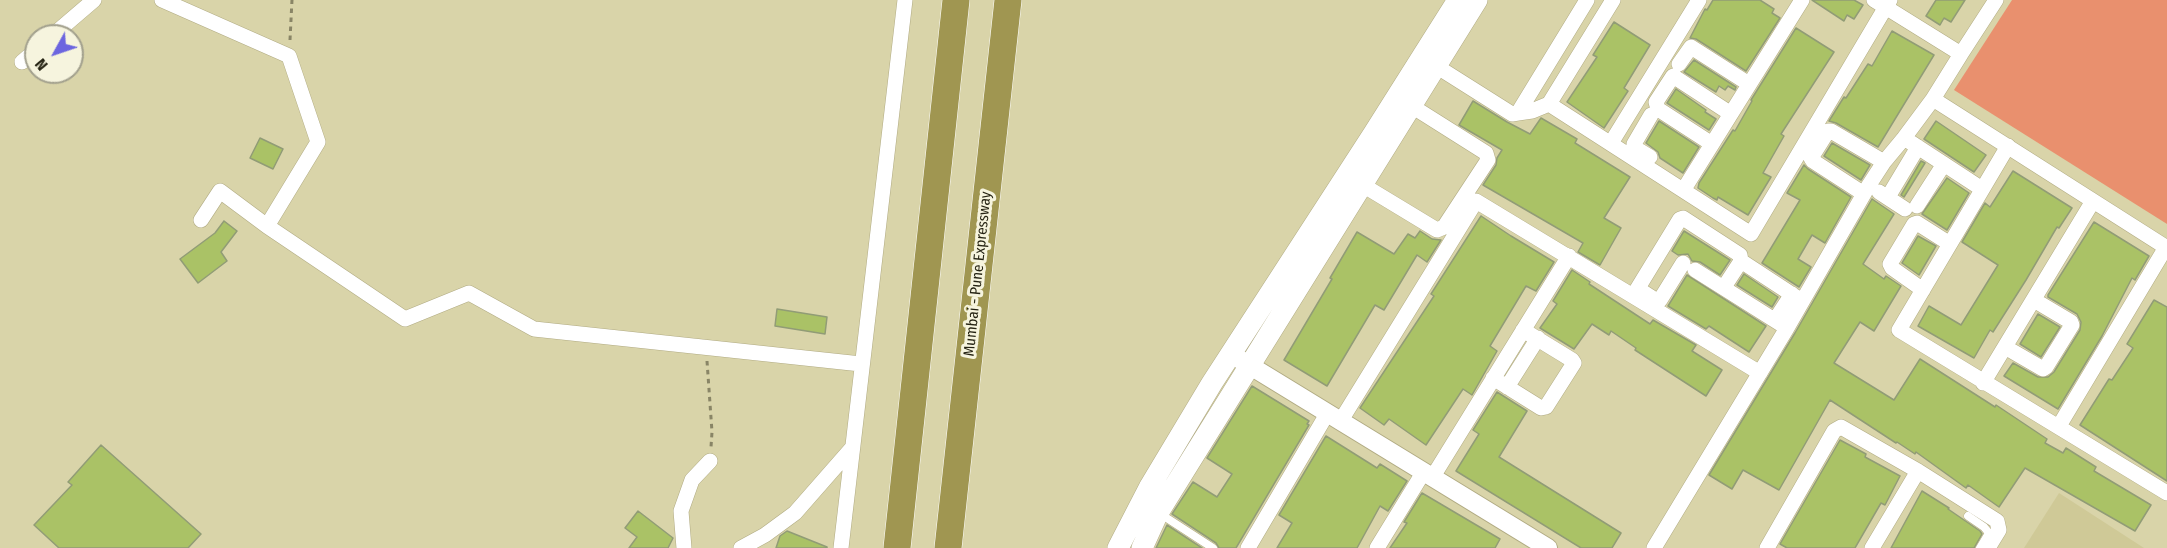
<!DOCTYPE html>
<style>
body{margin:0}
#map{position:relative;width:2167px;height:548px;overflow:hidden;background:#d9d4a9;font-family:"Fira Sans Condensed",sans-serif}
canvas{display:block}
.north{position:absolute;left:24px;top:24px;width:60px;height:60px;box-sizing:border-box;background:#f6f4de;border:2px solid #a2a08d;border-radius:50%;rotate:230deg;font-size:16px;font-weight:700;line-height:24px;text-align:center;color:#252313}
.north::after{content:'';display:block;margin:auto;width:21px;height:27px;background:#6c65df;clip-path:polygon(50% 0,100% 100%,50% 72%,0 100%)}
</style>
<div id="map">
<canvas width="2167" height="548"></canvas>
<div class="north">N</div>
</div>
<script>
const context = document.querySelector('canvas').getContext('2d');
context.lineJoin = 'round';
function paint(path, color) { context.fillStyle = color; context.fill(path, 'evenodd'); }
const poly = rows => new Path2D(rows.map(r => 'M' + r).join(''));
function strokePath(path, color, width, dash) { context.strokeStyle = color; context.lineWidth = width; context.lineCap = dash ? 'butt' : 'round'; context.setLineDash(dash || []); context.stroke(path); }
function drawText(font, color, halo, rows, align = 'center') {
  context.font = font + ' "Fira Sans Condensed",sans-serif'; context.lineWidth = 6; context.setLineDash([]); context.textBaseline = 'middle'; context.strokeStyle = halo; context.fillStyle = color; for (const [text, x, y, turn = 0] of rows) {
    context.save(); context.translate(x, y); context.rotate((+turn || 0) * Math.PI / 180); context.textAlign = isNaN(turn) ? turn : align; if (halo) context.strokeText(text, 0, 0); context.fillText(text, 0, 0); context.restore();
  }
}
paint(poly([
 [2059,493,2144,548,2024,548]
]), '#cfc997');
paint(poly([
 [2012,0,2167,0,2167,224,1954,90]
]), '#e9906e');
const building = poly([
 [1713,0,1760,0,1774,9,1772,13,1780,18,1746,71,1696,39,1690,38,1705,9,1707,10,1713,0],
 [1812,0,1854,0,1863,5,1854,19,1847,15,1844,21,1812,0],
 [1936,0,1965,0,1951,22,1944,18,1940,25,1926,16,1936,0],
 [1614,22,1650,45,1624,88,1628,91,1604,128,1567,102,1597,57,1593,55,1614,22],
 [1796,28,1834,52,1781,134,1784,136,1763,173,1771,177,1748,215,1718,197,1717,200,1713,198,1698,188,1699,183,1733,130,1735,131,1752,101,1751,100,1796,28],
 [1892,31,1934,55,1878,147,1836,123,1829,121,1844,97,1846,98,1868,64,1872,66,1892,31],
 [1694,60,1736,87,1735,90,1728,86,1725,90,1719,86,1716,92,1684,72,1694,60],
 [1676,89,1706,110,1705,112,1716,119,1709,130,1667,103,1676,89],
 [1473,101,1507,122,1530,134,1541,118,1577,139,1575,143,1630,177,1604,218,1621,228,1600,265,1578,252,1583,243,1483,185,1496,165,1497,158,1502,150,1459,125,1473,101],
 [1659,121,1699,147,1683,173,1660,158,1658,152,1646,143,1659,121],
 [1936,121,1986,155,1974,172,1924,139,1936,121],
 [260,138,283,149,273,169,250,158,260,138],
 [1832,143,1870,165,1861,180,1824,156,1832,143],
 [1921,161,1925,163,1904,197,1901,195,1921,161],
 [1804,165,1808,169,1851,197,1825,243,1812,235,1798,259,1811,267,1799,287,1762,263,1800,200,1787,193,1804,165],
 [2013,171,2072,208,2059,228,2057,227,2026,280,1993,332,1990,330,1974,358,1918,326,1929,306,1961,325,1998,265,1962,242,1985,203,1990,207,2013,171],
 [1947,178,1969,193,1947,230,1922,214,1947,178],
 [1872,199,1894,214,1863,264,1884,279,1886,276,1901,286,1874,331,1860,322,1834,363,1894,400,1920,359,1995,407,1996,405,2047,439,2045,443,2063,453,2066,448,2096,467,2094,471,2151,505,2135,531,2025,468,1999,507,1968,485,1966,488,1916,452,1915,454,1897,442,1896,443,1830,400,1779,490,1743,470,1732,489,1709,475,1795,333,1872,199],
 [1481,216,1511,236,1554,262,1536,291,1526,286,1490,346,1497,351,1472,395,1463,389,1426,445,1389,419,1384,425,1360,408,1434,296,1431,294,1481,216],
 [224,221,237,231,221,252,227,261,198,283,180,259,215,233,224,221],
 [2094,222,2149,256,2135,280,2132,278,2102,336,2058,409,2004,376,2013,363,2038,377,2048,377,2054,372,2080,330,2081,322,2077,314,2048,297,2048,295,2094,222],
 [1420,231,1432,239,1441,240,1427,262,1417,255,1384,310,1375,305,1327,386,1284,360,1332,279,1330,278,1357,232,1394,254,1408,234,1415,238,1420,231],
 [1684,231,1730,260,1720,275,1700,262,1692,261,1688,254,1678,255,1672,251,1684,231],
 [1918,236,1936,246,1919,275,1902,263,1918,236],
 [1572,270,1590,282,1589,284,1650,324,1653,320,1696,345,1692,351,1722,370,1706,396,1635,350,1636,348,1611,331,1609,335,1592,324,1574,349,1540,328,1557,304,1553,301,1572,270],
 [1744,274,1778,297,1772,307,1737,285,1744,274],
 [1687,275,1766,326,1749,352,1709,326,1706,329,1668,306,1687,275],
 [2154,300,2167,307,2167,481,2080,425,2109,379,2112,380,2133,348,2127,344,2154,300],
 [777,309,827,317,825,334,775,326,777,309],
 [2038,314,2060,327,2041,357,2020,344,2038,314],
 [1252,386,1309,421,1307,424,1309,425,1236,548,1219,548,1216,543,1172,514,1193,482,1217,497,1232,474,1207,458,1252,386],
 [1497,392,1527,411,1499,457,1621,533,1612,548,1581,548,1456,471,1479,434,1473,430,1497,392],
 [1326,436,1377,468,1380,464,1407,481,1388,511,1380,506,1357,548,1277,548,1292,523,1279,515,1326,436],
 [1840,440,1866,454,1865,457,1900,476,1885,505,1881,503,1855,548,1787,548,1780,544,1840,440],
 [101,445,201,534,188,548,59,548,34,525,72,485,68,482,101,445],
 [1922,491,1949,508,1948,509,1980,531,1982,534,1974,548,1891,548,1922,491],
 [1422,493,1500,539,1495,548,1390,548,1407,523,1404,522,1422,493],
 [638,511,673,538,668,548,629,548,637,537,625,528,638,511],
 [1167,525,1202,548,1156,548,1167,525],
 [787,531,827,547,827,548,776,548,780,536,787,531]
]);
paint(building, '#aac266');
strokePath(building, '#919c76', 1.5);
const service = poly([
 [1159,513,1213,548],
 [1968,516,1984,527,1989,533,1980,548]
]);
const minor = poly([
 [162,0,289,56,318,142,267,226,405,319,469,293,534,329,861,364],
 [52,36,94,0],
 [1961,54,1996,0],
 [22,62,36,50],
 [1679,64,1691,47,1749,84],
 [1436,66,1512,114,1518,113,1587,0],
 [1933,99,2167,248],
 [1549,104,1751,234,1890,0],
 [1518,113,1532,111,1549,104,1613,0],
 [1904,138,1982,189],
 [1611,143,1699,0],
 [1712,144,1658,109,1656,102,1673,76,1725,110],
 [2008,146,1899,330,2167,493],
 [1650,157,1635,148,1634,144,1651,115],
 [1361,184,1437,230,1444,227,1488,160,1486,153,1410,105],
 [1684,189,1802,0],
 [1879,192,1905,209],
 [1864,194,1813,161,1811,158,1828,131,1831,131,1884,162],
 [1888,197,1918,147],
 [1917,206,1944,164],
 [201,220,220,191,267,226],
 [1695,270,1787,328],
 [1724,287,1741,261],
 [1923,290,1892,268,1890,264,1914,224,1917,223,1950,244],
 [1643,292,1657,301,1660,300,1683,263],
 [1633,296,1680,219,1683,218,1740,255,1741,261,1802,301],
 [1775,320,1792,294],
 [2005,347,2043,369,2046,367,2072,325,2071,322,2034,300],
 [1493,378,1541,408,1546,407,1574,363,1572,360,1523,330],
 [1983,383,2093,201],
 [1507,387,1538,338],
 [1340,422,1476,201,1760,373],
 [2059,426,2166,247],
 [1432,478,1569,256],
 [684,548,681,511,692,480,710,461],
 [741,548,765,535,795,513,852,448],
 [841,548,905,0],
 [1248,548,1327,414],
 [1377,548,1423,473],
 [1654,548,1787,328,1869,185,1884,162,1904,138,1933,99,1961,54,1874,0],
 [1767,548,1834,431,1841,427,1918,471,1997,521,1999,530,1988,548],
 [1872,548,1918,471]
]);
const tertiary = poly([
 [1231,354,1548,548]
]);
const secondary = poly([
 [1118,548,1149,488,1212,383,1374,133,1458,0],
 [1142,548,1158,513,1477,0]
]);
const motorway = poly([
 [897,548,956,0],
 [948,548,1008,0]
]);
strokePath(service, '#b1ab83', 9);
strokePath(minor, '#b1ab83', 16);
strokePath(tertiary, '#b1ab83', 20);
strokePath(secondary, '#b1ab83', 22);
strokePath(motorway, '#fff', 28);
strokePath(poly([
 [290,40,292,0],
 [707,361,712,432,711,447]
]), '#898566', 3, [4.5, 4.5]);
strokePath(service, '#fff', 8);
strokePath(minor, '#fff', 15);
strokePath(tertiary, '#fff', 18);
strokePath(secondary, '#fff', 21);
strokePath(motorway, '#a09651', 27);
drawText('15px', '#252313', '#f6f4de', [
 ["Mumbai - Pune Expressway",978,274,-84]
]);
</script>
